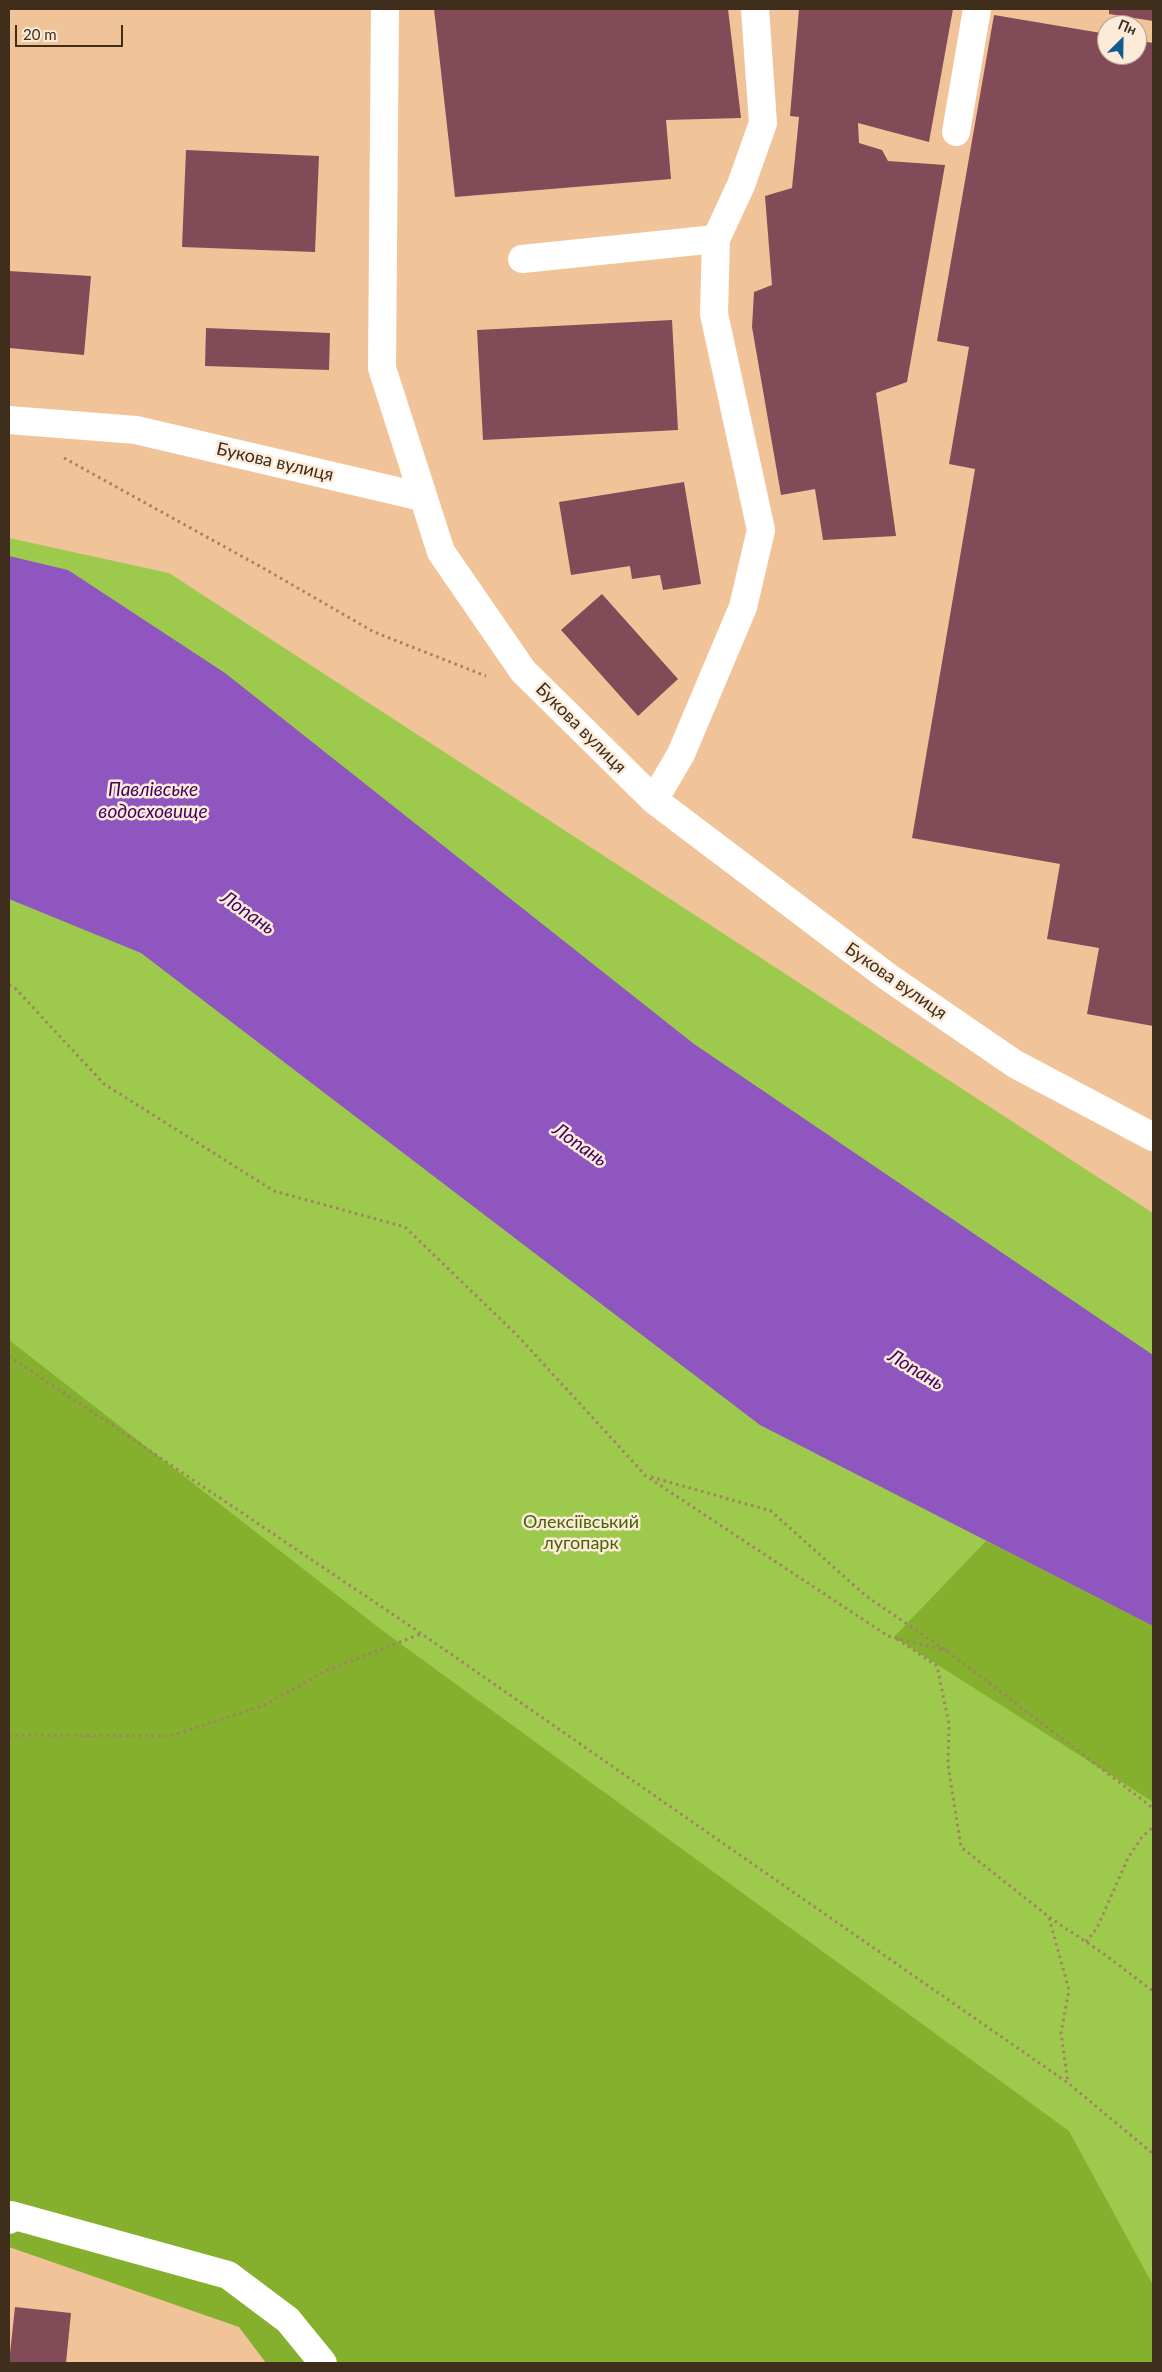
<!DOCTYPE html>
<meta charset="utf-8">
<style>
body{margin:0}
#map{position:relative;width:1162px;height:2372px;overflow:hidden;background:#f0c498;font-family:Lato,sans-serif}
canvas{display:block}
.frame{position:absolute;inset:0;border:10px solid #3f2e1c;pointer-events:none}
.north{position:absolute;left:1097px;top:15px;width:50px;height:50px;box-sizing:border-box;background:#fdebd9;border:1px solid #b19f8d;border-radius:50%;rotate:23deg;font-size:14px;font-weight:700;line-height:20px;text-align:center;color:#3f2e1c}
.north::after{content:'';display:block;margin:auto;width:18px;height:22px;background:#12598d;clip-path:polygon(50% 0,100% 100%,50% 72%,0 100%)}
.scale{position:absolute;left:15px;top:25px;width:108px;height:22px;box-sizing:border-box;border:2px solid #3f2e1c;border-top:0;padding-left:6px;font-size:15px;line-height:18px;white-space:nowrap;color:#3f2e1c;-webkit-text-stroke:4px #fdebd9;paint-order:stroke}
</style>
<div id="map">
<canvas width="1162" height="2372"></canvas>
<div class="frame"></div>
<div class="north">Пн</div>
<div class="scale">20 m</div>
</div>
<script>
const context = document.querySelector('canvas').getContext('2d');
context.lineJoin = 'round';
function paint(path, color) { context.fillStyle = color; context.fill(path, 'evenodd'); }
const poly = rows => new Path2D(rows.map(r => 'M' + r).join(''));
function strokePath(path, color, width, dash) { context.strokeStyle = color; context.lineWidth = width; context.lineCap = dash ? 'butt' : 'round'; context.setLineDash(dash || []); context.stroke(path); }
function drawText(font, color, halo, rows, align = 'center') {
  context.font = font + ' Lato,sans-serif'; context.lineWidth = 5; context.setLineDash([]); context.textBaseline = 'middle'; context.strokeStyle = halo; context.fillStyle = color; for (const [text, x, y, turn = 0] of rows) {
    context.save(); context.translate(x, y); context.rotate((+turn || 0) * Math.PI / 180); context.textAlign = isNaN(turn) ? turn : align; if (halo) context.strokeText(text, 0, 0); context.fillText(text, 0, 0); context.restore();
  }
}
paint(poly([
 [9,538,169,573,1153,1213,1153,2363,9,1851]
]), '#9dca4d');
paint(poly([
 [9,1340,383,1631,1069,2131,1153,2285,1153,2363,266,2363,239,2327,9,2247],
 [986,1541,1153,1626,1153,1802,894,1637]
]), '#84b02d');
paint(poly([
 [9,556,68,570,225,673,694,1044,1153,1355,1153,1626,760,1425,141,953,9,899]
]), '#8e56be');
paint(poly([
 [434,9,728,9,741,118,666,120,671,179,455,197],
 [799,9,953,9,929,142,858,123,859,143,882,150,888,161,945,165,907,382,876,393,896,536,823,540,815,489,781,495,752,327,754,292,772,285,765,196,792,188,799,117,790,116],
 [1109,9,1153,9,1153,21,1109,14],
 [994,15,1107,34,1107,55,1137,55,1137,40,1153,43,1153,1026,1087,1014,1099,948,1047,939,1060,864,912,838,975,469,949,464,969,347,937,341],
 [186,150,319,156,315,252,182,247],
 [9,271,91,276,84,355,9,348],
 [672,320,678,430,483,440,477,330],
 [206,328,330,333,329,370,205,366],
 [684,482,701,584,663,590,660,575,632,579,630,566,571,575,559,502],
 [602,594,678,679,638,716,561,630],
 [15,2307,71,2313,66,2363,9,2363]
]), '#834b57');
strokePath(poly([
 [64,458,263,568,374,632,486,676],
 [9,985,14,987,104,1084,274,1191,405,1227,518,1336,646,1476,888,1636,947,1651],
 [9,1356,422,1634,1068,2083,1151,2152,1153,2156],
 [651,1477,771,1511,866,1596,947,1651,1153,1808],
 [897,1639,937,1666,949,1724,948,1765,961,1847,1049,1917,1104,1954,1153,1991],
 [9,1737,19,1735,171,1736,265,1705,327,1670,421,1634],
 [1049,1918,1069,1990,1061,2033,1068,2083],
 [1086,1942,1097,1928,1128,1858,1142,1837,1153,1827]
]), '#a38362', 3, [2.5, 4]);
strokePath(poly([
 [385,9,382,368,441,552,523,671,654,800,888,977,1015,1064,1153,1137],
 [956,132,977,9],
 [522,259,716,239],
 [9,420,136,430,422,497],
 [654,800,681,754,743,607,761,530,714,314,716,239,741,185,763,123,755,9],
 [9,2220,11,2215,228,2275,288,2320,323,2363]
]), '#fff', 28);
drawText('18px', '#3f2e1c', '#fdebd9', [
 ["Букова вулиця",275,462,13],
 ["Букова вулиця",581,728,45],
 ["Букова вулиця",896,981,35]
]);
drawText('18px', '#466205', '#fdebd9', [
 ["Олексіївський",581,1522],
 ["лугопарк",581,1543]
]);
drawText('italic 19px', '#410066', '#fdebd9', [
 ["Павлівське",153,790],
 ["водосховище",153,812],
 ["Лопань",248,913,35],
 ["Лопань",580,1145,35],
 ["Лопань",916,1370,31]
]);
</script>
